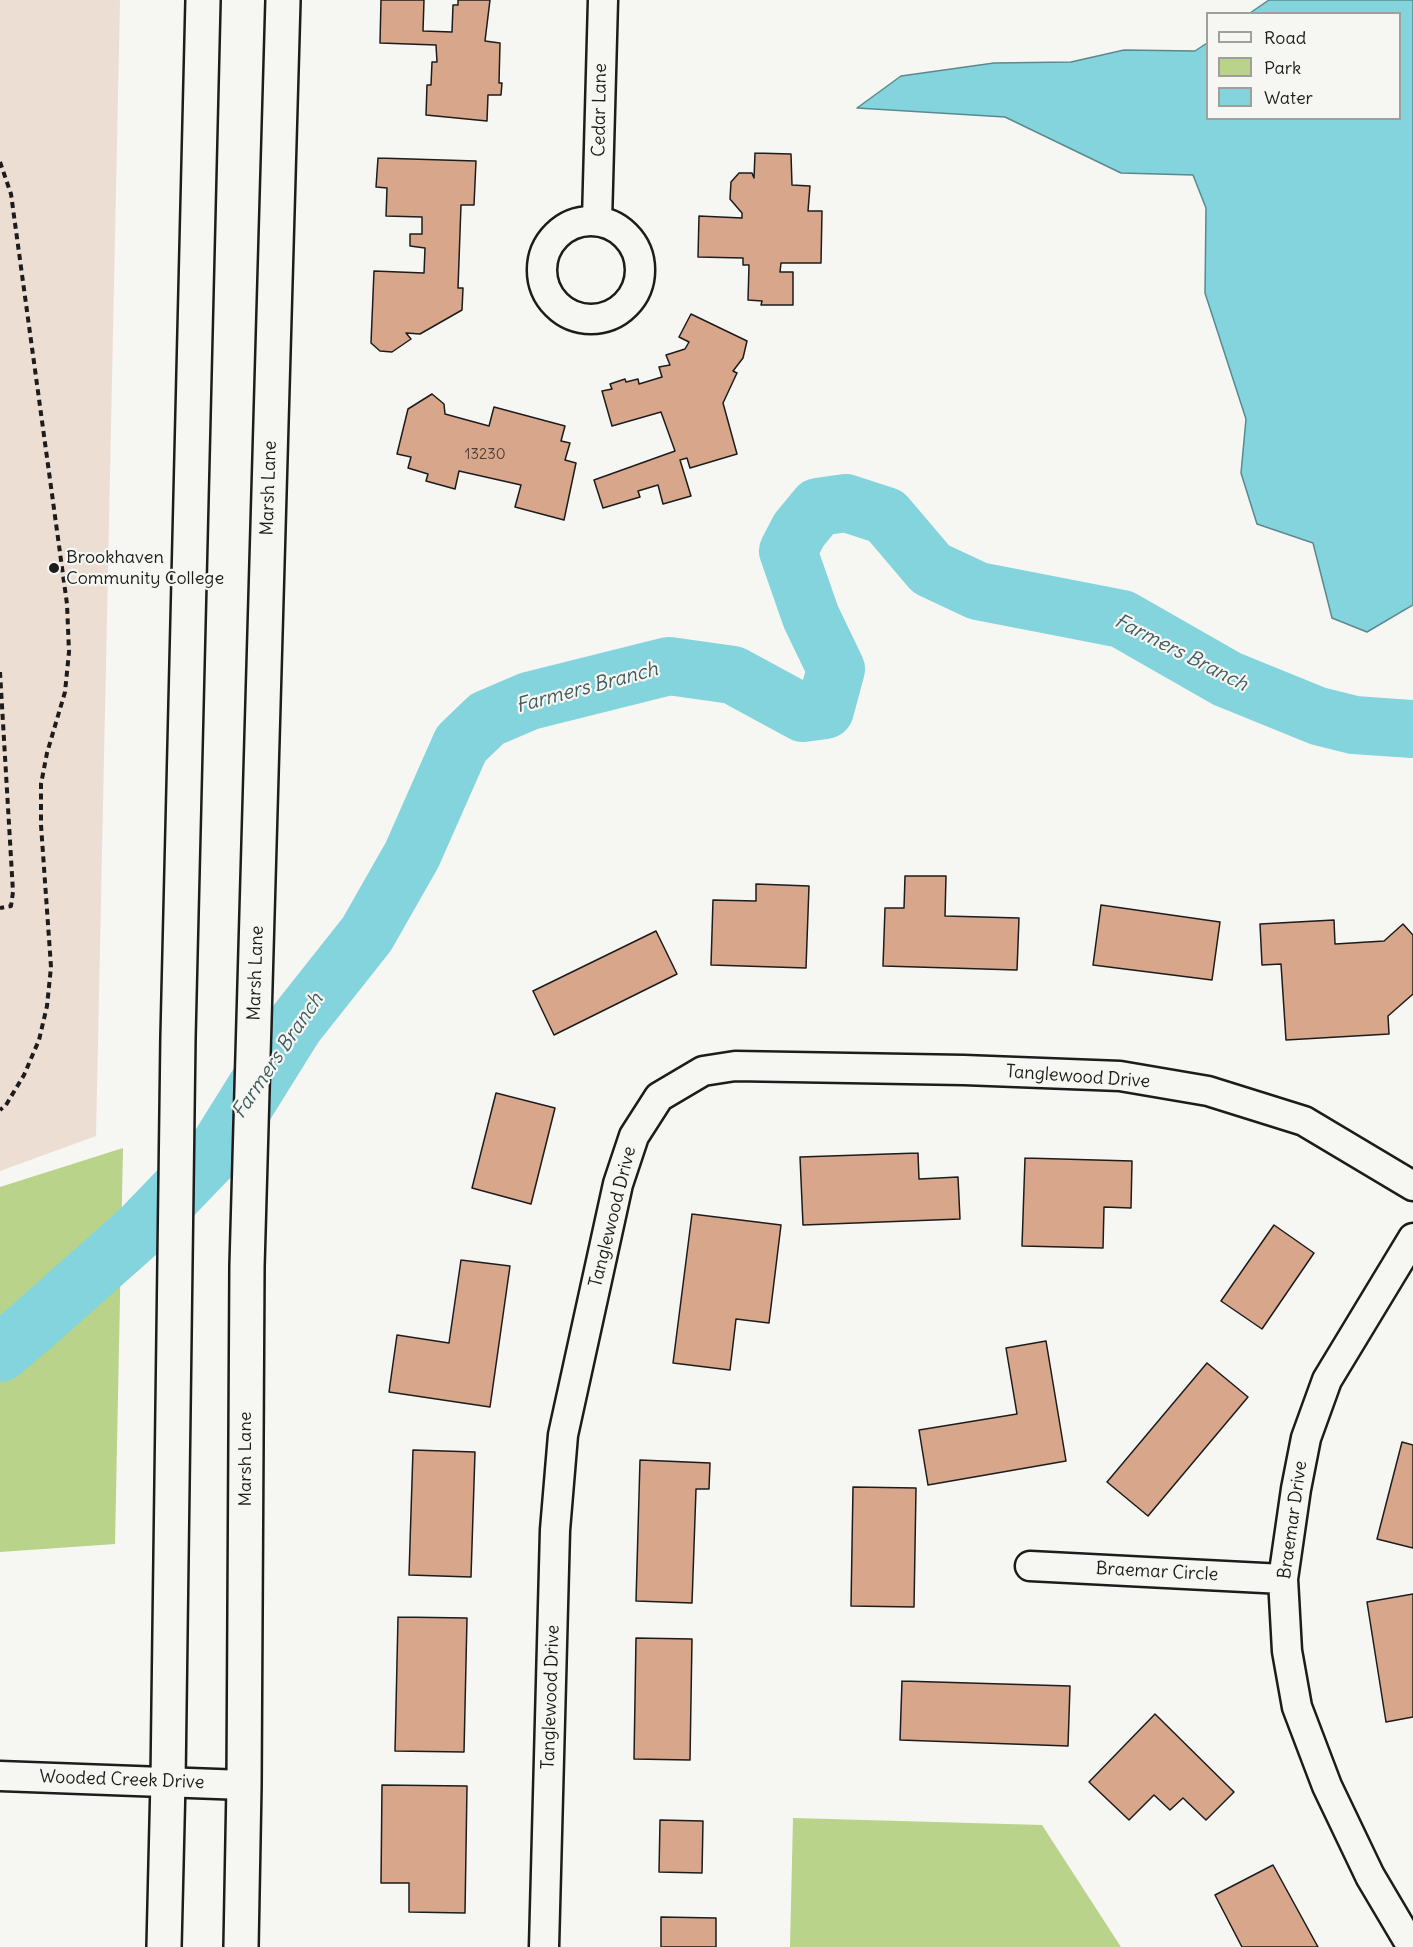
<!DOCTYPE html>
<style>
body{margin:0}
#map{position:relative;width:1413px;height:1947px;overflow:hidden;background:#f6f6f2;font-family:Delius,sans-serif}
canvas{display:block}
.legend{position:absolute;left:1206px;top:12px;width:195px;height:108px;box-sizing:border-box;background:#f6f6f2;border:2px solid #9f9f9c;margin:0;padding:8px 10px;list-style:none;font-size:18px;color:#1c1c1c}
.legend li{display:flex;align-items:center;gap:12px;height:30px}
.legend b{width:30px;border:2px solid #9f9f9c}
</style>
<div id="map">
<canvas width="1413" height="1947"></canvas>
<ul class="legend">
<li><b style="height:8px;background:#f6f6f2"></b>Road</li>
<li><b style="height:16px;background:#b9d38a"></b>Park</li>
<li><b style="height:16px;background:#83d4dc"></b>Water</li>
</ul>
</div>
<script>
const context = document.querySelector('canvas').getContext('2d');
context.lineJoin = 'round';
function paint(path, color) { context.fillStyle = color; context.fill(path, 'evenodd'); }
const poly = rows => new Path2D(rows.map(r => 'M' + r).join(''));
function strokePath(path, color, width, dash) { context.strokeStyle = color; context.lineWidth = width; context.lineCap = dash ? 'butt' : 'round'; context.setLineDash(dash || []); context.stroke(path); }
function drawText(font, color, halo, rows, align = 'center') {
  context.font = font + ' Delius,sans-serif'; context.lineWidth = 4.5; context.setLineDash([]); context.textBaseline = 'middle'; context.strokeStyle = halo; context.fillStyle = color; for (const [text, x, y, turn = 0] of rows) {
    context.save(); context.translate(x, y); context.rotate((+turn || 0) * Math.PI / 180); context.textAlign = isNaN(turn) ? turn : align; if (halo) context.strokeText(text, 0, 0); context.fillText(text, 0, 0); context.restore();
  }
}
paint(poly([
 [0,0,120,0,96,1136,0,1171]
]), '#edded3');
paint(poly([
 [123,1148,115,1544,0,1552,0,1187],
 [793,1818,1042,1825,1121,1947,790,1947]
]), '#b9d38a');
const water = poly([
 [1269,0,1413,0,1413,605,1367,632,1332,618,1313,543,1257,524,1241,473,1246,419,1205,293,1206,208,1193,175,1121,173,1005,117,857,108,901,76,994,63,1071,62,1124,50,1195,51,1207,43,1208,118,1400,118,1400,14,1250,13,1269,0]
]);
paint(water, '#83d4dc');
strokePath(water, '#5a8a8f', 1.5);
strokePath(poly([
 [0,1353,31,1327,138,1232,217,1150,295,1025,367,934,412,855,461,744,487,719,529,701,669,666,733,675,803,713,825,710,836,669,811,617,788,551,799,530,818,507,846,503,886,516,931,569,978,591,1122,619,1227,679,1318,716,1354,725,1413,729]
]), '#83d4dc', 58);
const building = poly([
 [381,0,424,0,423,31,452,32,453,5,458,5,458,0,490,0,485,41,500,43,499,83,502,83,501,95,488,95,487,121,426,115,427,85,431,85,432,62,437,62,436,45,380,43,381,0],
 [755,153,791,154,792,185,810,186,808,211,822,211,821,263,781,263,780,272,793,272,793,305,761,305,762,301,748,300,749,265,743,265,743,258,698,257,699,216,742,218,742,213,730,199,731,182,739,173,752,173,754,178,755,153],
 [378,158,476,161,474,205,461,205,458,288,463,288,462,310,420,334,406,333,411,339,392,352,380,351,371,343,374,271,424,273,425,248,410,246,410,234,422,234,422,217,386,216,387,188,376,187,378,158],
 [691,314,747,341,743,358,733,371,737,373,723,403,737,454,690,468,687,458,680,460,691,496,663,504,658,485,638,491,640,497,603,508,594,480,675,451,661,412,612,426,602,391,612,389,610,384,625,379,626,382,638,379,639,384,662,377,659,367,670,365,666,355,685,349,689,342,679,337,691,314],
 [432,394,444,404,445,414,489,426,494,407,565,426,561,441,570,443,565,460,576,463,564,520,515,507,521,485,459,471,455,489,426,481,428,474,408,468,411,457,397,454,408,409,432,394],
 [905,876,946,876,945,916,1019,918,1017,970,883,966,885,908,904,908,905,876],
 [756,884,809,886,806,968,711,965,713,900,756,901,756,884],
 [1101,905,1220,922,1212,980,1093,965,1101,905],
 [1334,920,1335,944,1384,941,1403,924,1413,935,1413,994,1388,1016,1389,1034,1286,1040,1281,964,1262,965,1260,924,1334,920],
 [656,931,677,974,554,1035,533,991,656,931],
 [496,1093,555,1108,531,1204,472,1188,496,1093],
 [918,1153,919,1179,958,1177,960,1219,803,1225,800,1157,918,1153],
 [1025,1158,1132,1161,1131,1208,1104,1207,1103,1248,1022,1246,1025,1158],
 [692,1214,781,1225,769,1323,736,1319,730,1370,673,1363,692,1214],
 [1274,1225,1314,1253,1262,1329,1221,1301,1274,1225],
 [461,1260,510,1266,490,1407,389,1392,397,1335,449,1343,461,1260],
 [1046,1341,1066,1461,928,1485,919,1430,1017,1414,1006,1348,1046,1341],
 [1207,1363,1248,1397,1148,1516,1107,1482,1207,1363],
 [1402,1442,1413,1445,1413,1548,1377,1539,1402,1442],
 [413,1450,475,1452,471,1577,409,1575,413,1450],
 [640,1460,710,1463,709,1489,696,1489,692,1603,636,1601,640,1460],
 [853,1487,916,1488,914,1607,851,1606,853,1487],
 [1413,1594,1413,1717,1386,1722,1367,1602,1413,1594],
 [398,1617,467,1618,464,1752,395,1751,398,1617],
 [636,1638,692,1639,690,1760,634,1759,636,1638],
 [902,1681,1070,1686,1068,1746,900,1740,902,1681],
 [1155,1714,1234,1792,1206,1820,1183,1798,1170,1810,1154,1795,1129,1820,1089,1782,1155,1714],
 [382,1785,467,1786,465,1913,409,1912,409,1883,381,1883,382,1785],
 [660,1820,703,1821,702,1873,659,1872,660,1820],
 [1273,1865,1318,1947,1242,1947,1215,1895,1273,1865],
 [661,1917,716,1918,716,1947,661,1947,661,1917]
]);
paint(building, '#d8a68b');
strokePath(building, '#1c1c1c', 1.5);
const street = poly([
 '542 270a49 49 0 1 1 98 0a49 49 0 1 1-98 0Z',
 [597,221,603,0],
 [1030,1566,1283,1579],
 [0,1776,244,1785],
 [544,1947,555,1530,563,1435,618,1184,634,1136,659,1097,703,1071,735,1066,964,1070,1120,1076,1208,1091,1304,1121,1413,1186],
 [1412,1947,1370,1876,1327,1786,1297,1707,1287,1651,1283,1579,1296,1489,1306,1438,1327,1380,1413,1238]
]);
const secondary = poly([
 [164,1947,168,1781,178,1037,203,0],
 [241,1947,244,1785,247,1266,283,0]
]);
strokePath(street, '#1c1c1c', 33);
strokePath(secondary, '#1c1c1c', 38);
strokePath(poly([
 [0,162,11,194,67,604,69,652,65,692,47,753,41,784,41,825,51,967,47,1006,39,1040,24,1075,6,1105,0,1110],
 [0,672,13,892,11,906,0,908]
]), '#1c1c1c', 4, [6, 4.5]);
strokePath(street, '#f6f6f2', 28);
strokePath(secondary, '#f6f6f2', 33);
for (const [x, y, r, color] of [
 [54,568,6,"#1c1c1c"]
]) { const dot = new Path2D(); dot.arc(x, y, r, 0, 2 * Math.PI); context.fillStyle = color; context.fill(dot); strokePath(dot, '#f6f6f2', 2); }
drawText('15px', '#4b3e38', null, [
 ["13230",485,455]
]);
drawText('18px', '#1c1c1c', '#f6f6f2', [
 ["Cedar Lane",600,110,-89],
 ["Marsh Lane",269,488,-88],
 ["Marsh Lane",256,973,-88],
 ["Tanglewood Drive",1078,1077,4],
 ["Tanglewood Drive",613,1217,-76],
 ["Marsh Lane",246,1459,-90],
 ["Braemar Drive",1293,1520,-82],
 ["Braemar Circle",1157,1572,3],
 ["Tanglewood Drive",551,1697,-88],
 ["Wooded Creek Drive",122,1780,2]
]);
drawText('18px', '#1c1c1c', '#f6f6f2', [
 ["Brookhaven",66,558],
 ["Community College",66,579]
], 'left');
drawText('italic 20px', '#405c5f', '#f6f6f2', [
 ["Farmers Branch",1181,653,27],
 ["Farmers Branch",587,688,-15],
 ["Farmers Branch",278,1056,-56]
]);
</script>
